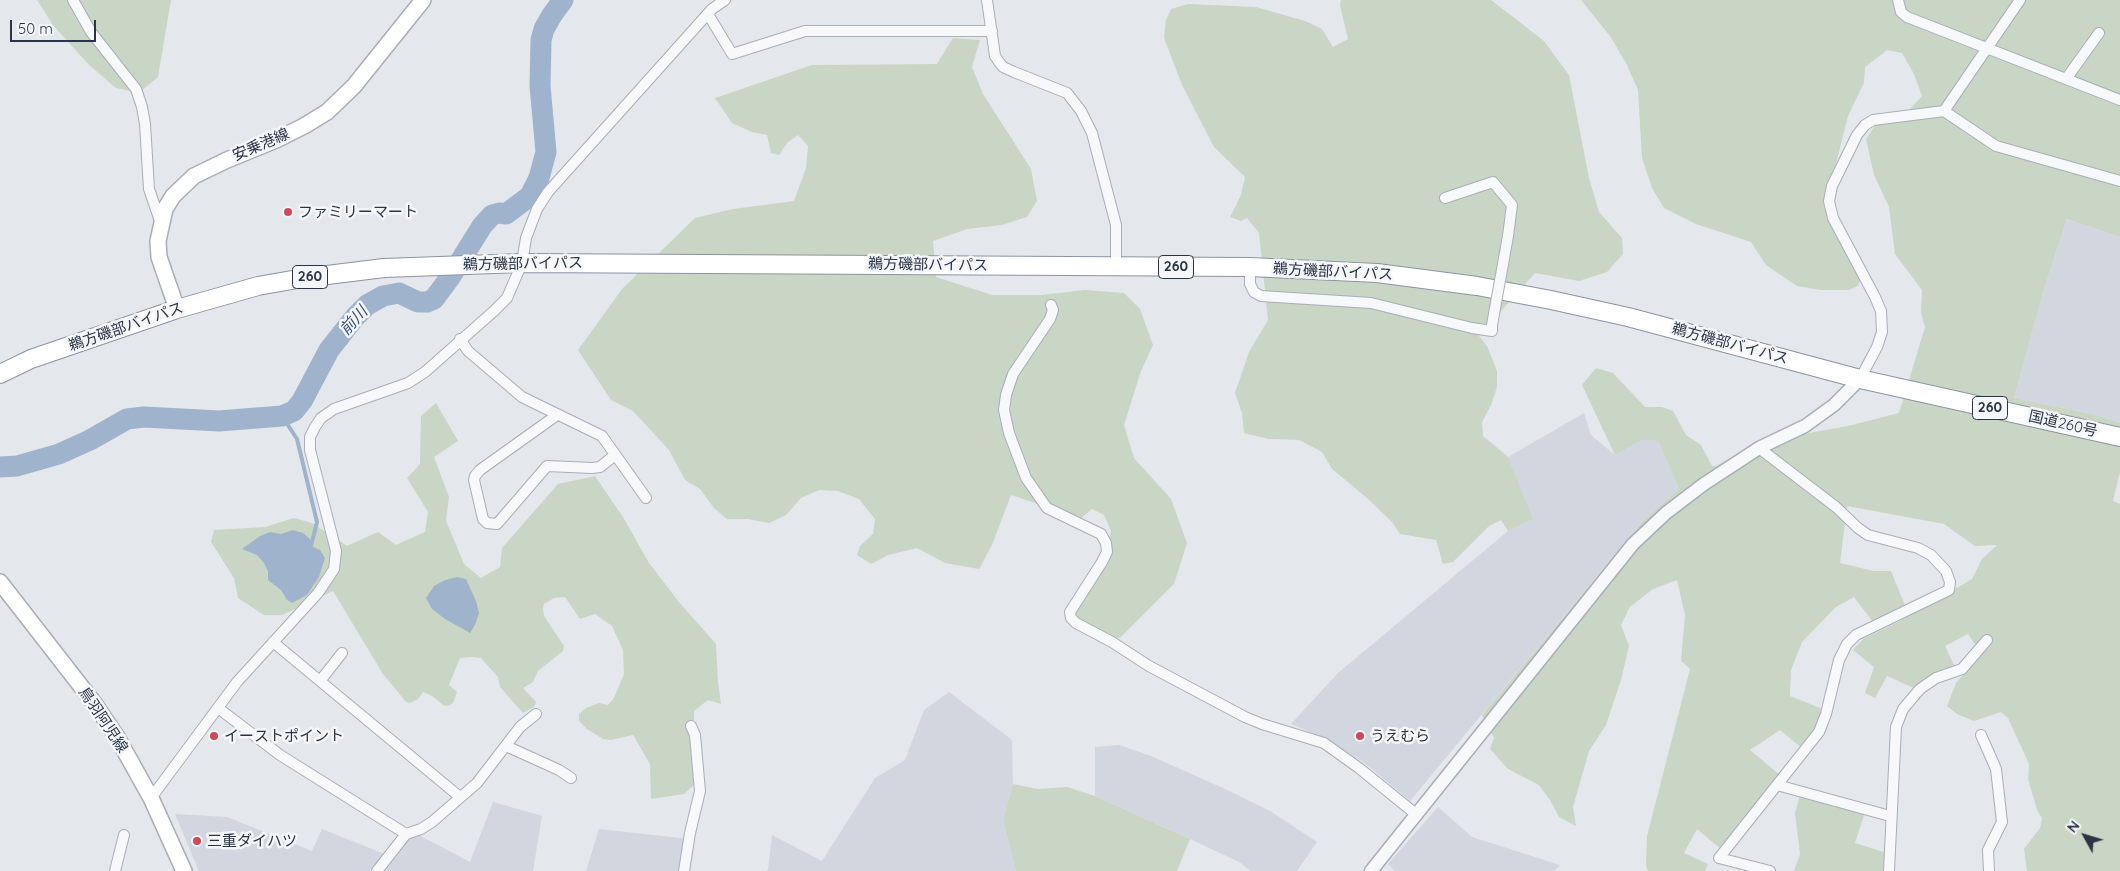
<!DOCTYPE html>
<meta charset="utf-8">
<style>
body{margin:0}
#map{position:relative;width:2120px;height:871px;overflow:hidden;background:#e4e7ec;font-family:Quicksand,sans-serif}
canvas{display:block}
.north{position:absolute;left:2060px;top:811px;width:50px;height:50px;-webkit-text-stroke:4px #f4f6f9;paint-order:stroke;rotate:309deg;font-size:14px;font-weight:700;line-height:20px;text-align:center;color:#2b3445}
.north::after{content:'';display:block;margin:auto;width:18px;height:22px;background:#2b3445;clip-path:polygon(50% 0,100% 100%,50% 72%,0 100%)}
.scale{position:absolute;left:10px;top:20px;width:86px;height:22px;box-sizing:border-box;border:2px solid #2b3445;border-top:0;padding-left:6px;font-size:15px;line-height:18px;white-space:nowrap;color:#2b3445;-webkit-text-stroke:4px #f4f6f9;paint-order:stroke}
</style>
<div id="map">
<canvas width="2120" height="871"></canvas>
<div class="north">N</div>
<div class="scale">50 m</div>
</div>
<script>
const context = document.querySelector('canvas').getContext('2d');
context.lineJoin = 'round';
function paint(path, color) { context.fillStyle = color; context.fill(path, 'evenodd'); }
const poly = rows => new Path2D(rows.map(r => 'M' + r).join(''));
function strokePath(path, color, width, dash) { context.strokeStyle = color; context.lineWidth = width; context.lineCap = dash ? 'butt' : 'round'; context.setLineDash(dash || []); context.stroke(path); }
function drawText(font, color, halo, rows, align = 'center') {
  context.font = font + ' Quicksand,"Noto Sans JP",sans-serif'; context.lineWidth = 5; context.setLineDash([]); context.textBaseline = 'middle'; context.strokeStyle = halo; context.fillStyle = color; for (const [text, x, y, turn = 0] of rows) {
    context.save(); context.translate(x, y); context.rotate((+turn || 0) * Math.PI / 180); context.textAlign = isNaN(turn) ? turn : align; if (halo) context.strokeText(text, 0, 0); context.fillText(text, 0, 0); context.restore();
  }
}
paint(poly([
 [2067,219,2120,237,2120,423,2092,414,2014,398,2045,286],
 [1584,413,1591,435,1615,455,1643,440,1658,441,1679,489,1642,522,1615,554,1410,801,1366,764,1325,738,1291,724,1338,673,1508,531,1532,519,1508,457],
 [949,692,1012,740,1013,784,1003,820,1016,871,766,871,768,870,772,835,822,861,875,778,905,760,924,710],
 [1119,745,1151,756,1223,788,1270,811,1317,842,1297,871,1251,871,1239,862,1190,839,1095,796,1095,747],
 [493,802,542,816,533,871,199,871,175,814,227,817,312,851,322,829,392,857,415,833,470,862],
 [1438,807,1472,837,1560,865,1554,871,1395,871,1388,864],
 [599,829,690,839,689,871,586,871]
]), '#d2d6de');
paint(poly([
 [37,0,171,0,158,77,139,93,116,88,89,65,53,25],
 [1341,0,1491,0,1544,41,1569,75,1589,178,1599,212,1622,238,1623,254,1607,272,1579,281,1535,273,1479,336,1487,346,1497,371,1497,387,1491,405,1482,422,1483,436,1508,457,1533,519,1508,531,1501,520,1489,526,1453,562,1443,564,1436,540,1400,534,1392,522,1367,498,1332,469,1322,452,1299,440,1269,439,1244,433,1242,413,1235,393,1249,352,1268,320,1259,233,1247,218,1241,221,1230,217,1241,195,1245,177,1214,147,1182,85,1164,38,1166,20,1171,9,1188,4,1256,7,1305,21,1322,29,1333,47,1348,39,1340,5],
 [1581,0,2120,0,2120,237,2067,219,2045,286,2014,398,2092,414,2120,423,2120,472,2113,501,2120,504,2120,871,2027,871,2024,849,2040,828,2042,818,2037,810,2028,779,2029,764,2008,718,2001,712,1974,721,1957,714,1947,706,1956,683,1974,663,1980,652,1968,634,1945,646,1955,667,1916,689,1887,676,1875,698,1865,693,1874,667,1853,650,1863,639,1900,621,1972,579,1982,559,1997,545,1975,546,1944,524,1847,506,1840,563,1874,571,1891,571,1906,608,1873,622,1854,597,1836,607,1802,642,1791,670,1790,696,1825,710,1820,725,1803,749,1780,730,1750,750,1781,776,1722,850,1697,829,1684,853,1708,864,1705,871,1648,871,1646,866,1647,836,1690,669,1681,661,1685,615,1677,580,1653,589,1630,607,1621,625,1629,646,1621,680,1606,725,1589,751,1573,807,1576,826,1559,817,1550,800,1539,785,1508,769,1490,749,1494,738,1482,715,1642,522,1679,489,1658,441,1643,440,1615,455,1582,385,1596,368,1613,373,1645,407,1662,407,1673,411,1686,435,1701,445,1712,466,1716,466,1759,442,1848,426,1899,413,1925,327,1921,313,1922,290,1895,254,1889,207,1874,175,1866,139,1876,124,1899,121,1922,96,1914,74,1902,53,1887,50,1865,67,1864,83,1848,116,1826,204,1828,220,1845,241,1862,275,1858,286,1849,290,1821,290,1797,286,1766,265,1751,242,1696,224,1664,208,1652,188,1642,158,1638,90,1626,63,1610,36],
 [953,38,980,40,972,67,983,94,1031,169,1037,201,1027,217,1002,225,967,229,933,241,936,277,992,295,1041,295,1085,290,1124,293,1140,309,1153,345,1141,371,1124,425,1134,458,1171,499,1187,543,1174,584,1120,638,1098,635,1071,611,1103,566,1111,531,1104,515,1092,509,1081,518,1011,495,992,545,979,569,945,563,917,548,888,555,871,564,857,555,860,546,873,534,875,519,859,499,838,491,819,490,801,498,786,515,769,523,748,519,727,519,714,508,700,489,685,480,669,450,633,411,611,400,578,350,622,289,695,218,733,209,794,201,806,168,808,146,798,135,787,143,779,155,771,153,767,135,752,132,732,123,715,98,812,65,937,64],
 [436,403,458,441,434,457,449,497,446,521,464,564,481,578,500,567,502,548,558,484,595,476,623,517,649,563,679,602,716,644,718,682,721,704,708,700,694,711,695,784,684,794,651,799,650,764,633,735,611,740,603,739,587,729,579,721,579,714,586,708,599,703,608,705,614,698,624,674,623,650,612,626,595,614,580,619,565,597,554,598,544,604,543,609,544,616,564,646,563,651,538,671,533,682,523,688,536,702,534,707,523,713,500,687,498,677,481,658,472,657,460,658,449,685,457,692,453,703,448,706,443,705,432,696,423,692,418,699,410,703,406,702,383,674,333,591,282,615,264,615,238,598,234,578,211,542,214,530,265,527,294,518,312,523,347,546,378,532,396,545,425,532,428,512,407,478,420,464,421,416],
 [1013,784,1038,789,1067,787,1095,796,1190,839,1177,871,1016,871,1003,820],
 [1800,795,1865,812,1855,843,1887,853,1887,871,1794,871,1800,854,1795,813]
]), '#c9d6c5');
paint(poly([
 [293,530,303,533,310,539,311,546,320,550,325,558,319,577,307,595,292,603,287,600,281,590,268,580,268,571,264,563,257,555,242,549,260,536,270,532,281,534],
 [457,577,466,579,476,601,479,613,475,625,470,633,445,619,432,609,426,598,434,586,445,580]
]), '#9fb4cc');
strokePath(poly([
 [282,416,297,439,317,522,311,546]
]), '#9fb4cc', 4);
strokePath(poly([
 [0,467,17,466,59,454,90,440,127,419,144,417,219,421,282,416,294,411,302,401,329,350,355,317,367,305,383,296,399,293,418,302,427,302,434,299,451,276,482,226,492,215,499,213,506,214,530,196,539,178,546,152,540,86,541,40,544,29,552,15,563,0]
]), '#9fb4cc', 21);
const minor = poly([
 [73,0,91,32,136,89,142,107,145,124,149,189,161,224],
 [987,0,995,56,999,62,1003,67,1014,72,1067,93,1081,111,1092,133,1116,225,1116,267],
 [1898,0,1901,12,1907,17,2120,100],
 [708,14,732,54,805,31,992,31],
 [2066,79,2099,33],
 [1944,111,2020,0],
 [1445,198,1493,182,1512,205,1508,236],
 [1250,267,1250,284,1254,292,1261,296,1371,303,1472,328,1492,331,1492,325],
 [1051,305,1053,310,1050,319,1013,374,1006,395,1004,410,1009,433,1026,478,1047,508,1101,534,1106,543,1107,552,1102,562,1070,612,1071,618,1076,623,1112,642,1149,666,1245,717,1262,724,1324,743,1359,768,1417,815],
 [460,339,468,351,522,397,602,436,646,498],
 [1860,379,1877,347,1882,332,1881,311,1875,297,1833,218,1829,201,1832,186,1857,135,1865,125,1873,120,1944,111,1996,146,2120,181],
 [557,415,480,470,475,476,474,480,483,519,487,523,497,524,547,466,592,468,600,467,615,455],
 [1759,448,1836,507,1858,528,1868,535,1918,548,1931,555,1946,571,1950,582,1949,590,1856,635,1847,644,1839,660,1826,714,1819,732,1719,858,1770,871],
 [273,642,460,797],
 [320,681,342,653],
 [218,708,280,755,406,834],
 [1981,735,1996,769,2002,822,1988,850,1989,871],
 [506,746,559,770,571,778],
 [1777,785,1890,816],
 [151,798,237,682,318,593,334,569,336,551,310,450,310,437,315,427,321,418,334,409,408,383,425,372,494,311,507,298,522,263,526,238,537,209,548,192,712,9,725,0],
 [115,871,124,835],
 [377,871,406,834,421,829,432,822,477,783,520,727,536,714],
 [684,871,690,833,700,791,695,735,691,726],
 [1889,871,1896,727,1903,709,1920,689,1936,678,1962,669,1987,640]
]);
const tertiary = poly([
 [1371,871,1633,544,1666,513,1704,484,1759,448,1805,426,1834,405,1860,379]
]);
const secondary = poly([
 [177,309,159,257,158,241,165,209,173,196,194,176,227,160,276,140,304,126,327,112,354,86,423,0],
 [0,582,94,703,117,737,151,798,184,871]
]);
const trunk = poly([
 [0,374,31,359,177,309,258,286,303,278,384,268,522,263,1250,267,1377,273,1477,286,1551,300,1628,317,1860,379,2120,437]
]);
strokePath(minor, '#a9aeb7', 12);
strokePath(tertiary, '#a9aeb7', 15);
strokePath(secondary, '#a9aeb7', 18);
strokePath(trunk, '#8b94a3', 20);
strokePath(minor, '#f7f8fa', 10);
strokePath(tertiary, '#f7f8fa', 12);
strokePath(secondary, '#fff', 15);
strokePath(trunk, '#fff', 18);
const minorBridge = poly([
 [1492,325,1508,236]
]);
strokePath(minorBridge, '#a9aeb7', 12, []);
strokePath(minorBridge, '#f7f8fa', 10);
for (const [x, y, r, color] of [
 [288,212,5,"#d1495b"],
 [214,736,5,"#d1495b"],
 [1360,736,5,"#d1495b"],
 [197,841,5,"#d1495b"]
]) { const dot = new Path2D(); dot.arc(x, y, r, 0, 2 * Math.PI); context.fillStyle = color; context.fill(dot); strokePath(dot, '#f4f6f9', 2); }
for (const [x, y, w] of [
 [1176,267,35],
 [310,277,35],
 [1990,408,35]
]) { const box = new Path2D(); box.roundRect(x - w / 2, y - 11.5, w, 23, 4); context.fillStyle = '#f4f6f9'; context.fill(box); strokePath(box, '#2b3445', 1); }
drawText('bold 14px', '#2b3445', null, [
 ["260",1176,267],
 ["260",310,277],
 ["260",1990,408]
]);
drawText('15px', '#2b3445', '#f4f6f9', [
 ["安乗港線",261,145,-23],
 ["鵜方磯部バイパス",523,264,-1],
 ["鵜方磯部バイパス",928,265,1],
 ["鵜方磯部バイパス",1333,272,3],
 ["鵜方磯部バイパス",126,327,-19],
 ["鵜方磯部バイパス",1730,344,15],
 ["国道260号",2063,424,13],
 ["鳥羽阿児線",103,720,56]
]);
drawText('15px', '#2b3445', '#f4f6f9', [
 ["ファミリーマート",298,212],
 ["イーストポイント",224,736],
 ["うえむら",1370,736],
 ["三重ダイハツ",207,841]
], 'left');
drawText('italic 16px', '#34527a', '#f4f6f9', [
 ["前川",354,321,-48]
]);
</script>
